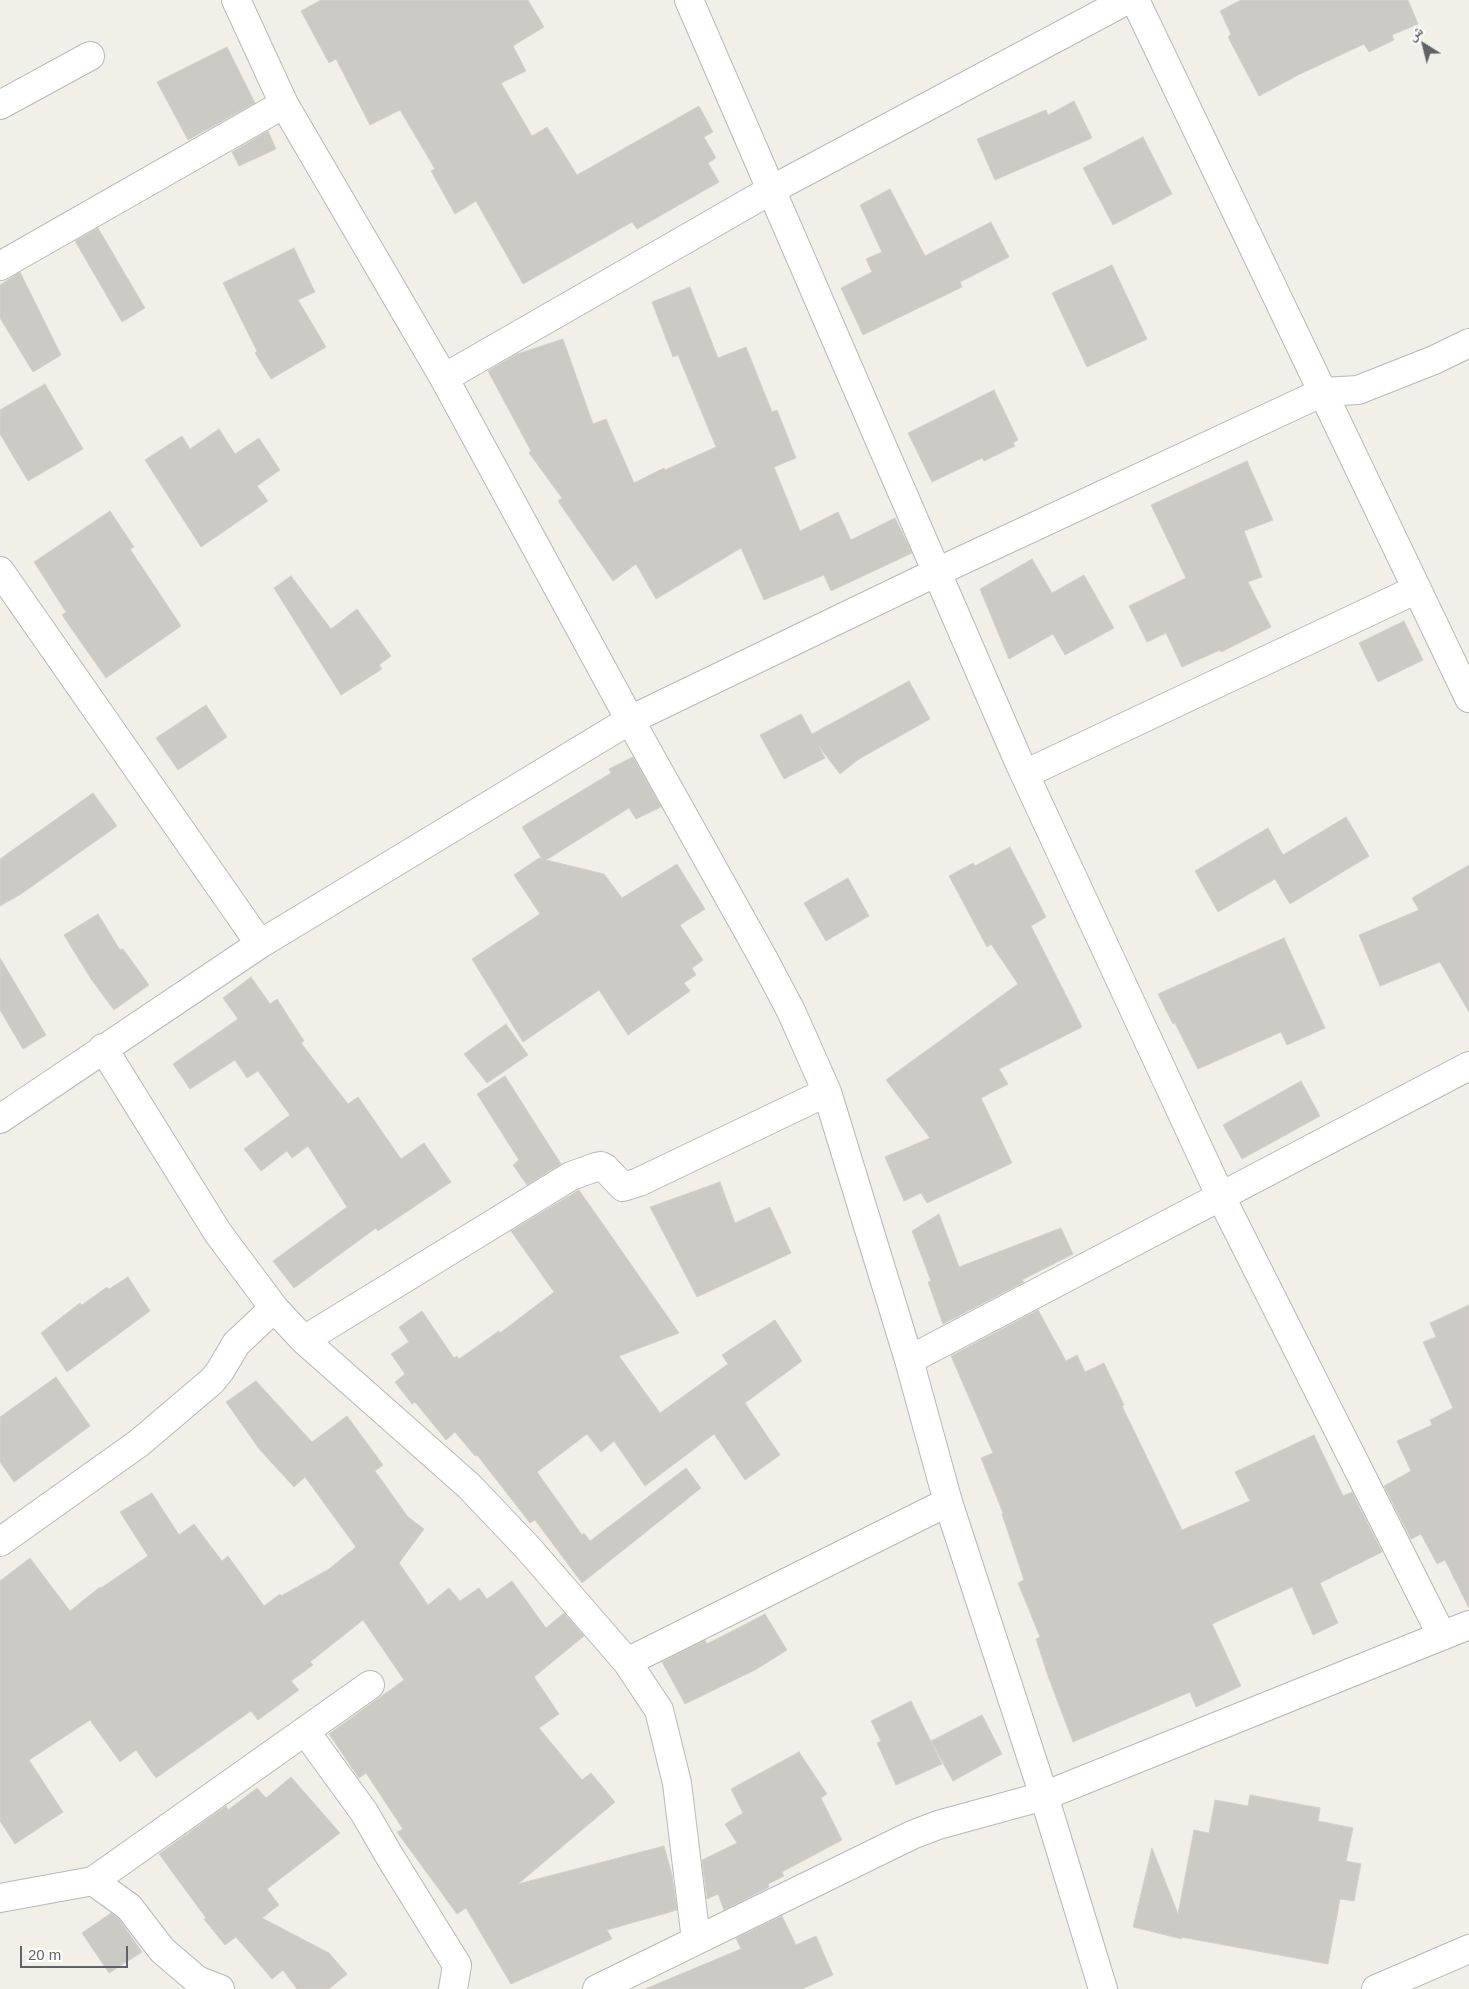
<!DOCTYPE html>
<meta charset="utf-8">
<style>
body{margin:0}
#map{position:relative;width:1469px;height:1989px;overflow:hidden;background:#f1efe8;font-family:Helvetica,"Noto Naskh Arabic",sans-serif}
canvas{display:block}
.north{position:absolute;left:1399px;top:20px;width:50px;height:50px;-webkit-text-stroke:4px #fff;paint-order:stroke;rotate:324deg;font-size:14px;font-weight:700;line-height:20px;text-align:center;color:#5f6368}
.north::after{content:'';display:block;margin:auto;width:18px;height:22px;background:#5f6368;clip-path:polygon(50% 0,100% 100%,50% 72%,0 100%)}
.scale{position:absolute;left:20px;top:1946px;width:108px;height:22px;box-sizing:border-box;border:2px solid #5f6368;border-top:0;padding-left:6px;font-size:15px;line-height:18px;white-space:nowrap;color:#5f6368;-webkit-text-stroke:4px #fff;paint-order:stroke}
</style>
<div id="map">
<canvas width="1469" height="1989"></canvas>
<div class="north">ش</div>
<div class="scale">20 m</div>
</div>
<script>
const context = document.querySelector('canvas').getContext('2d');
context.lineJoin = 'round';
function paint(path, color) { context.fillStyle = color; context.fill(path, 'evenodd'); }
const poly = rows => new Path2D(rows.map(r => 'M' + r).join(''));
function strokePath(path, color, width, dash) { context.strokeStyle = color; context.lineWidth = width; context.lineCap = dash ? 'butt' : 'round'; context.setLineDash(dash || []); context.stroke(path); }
const building = poly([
 [321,0,528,0,544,27,513,46,526,71,501,83,532,136,547,127,577,175,699,106,713,132,704,137,716,158,708,163,719,182,637,229,632,222,523,284,476,201,455,214,431,171,435,169,400,110,370,125,336,59,329,63,301,11,321,0],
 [1241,0,1408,0,1418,24,1392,35,1394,40,1369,52,1364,44,1298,75,1259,96,1228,37,1231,34,1220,11,1241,0],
 [227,47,255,103,188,140,157,82,227,47],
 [1074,101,1092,138,995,180,977,139,1046,110,1048,115,1074,101],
 [268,131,276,149,239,166,232,152,268,131],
 [1143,137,1172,194,1113,225,1083,168,1143,137],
 [890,189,925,256,991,222,1009,257,960,282,962,287,863,335,841,288,872,272,866,259,882,252,860,205,890,189],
 [98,228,145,308,122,322,75,241,98,228],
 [294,248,315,292,298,300,326,347,271,379,255,353,257,351,223,283,294,248],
 [1112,265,1147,339,1087,367,1052,293,1112,265],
 [20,272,61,355,33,372,0,318,0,285,20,272],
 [690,287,718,358,746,347,772,412,777,410,796,458,774,467,800,531,838,512,851,540,895,518,912,553,831,591,824,575,764,600,741,548,656,599,636,564,613,581,558,501,562,498,529,453,531,451,488,371,517,354,563,339,593,424,606,419,634,483,664,468,665,470,716,447,678,355,673,357,652,302,690,287],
 [45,384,83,449,28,481,0,434,0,410,45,384],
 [994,390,1018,440,1013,443,1015,446,984,461,982,458,932,482,908,433,994,390],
 [219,429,235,454,259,438,280,470,257,486,268,501,201,547,145,460,182,436,190,449,219,429],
 [1247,461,1273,520,1244,531,1262,577,1248,582,1271,627,1221,652,1220,650,1182,667,1166,633,1147,642,1129,606,1186,578,1151,505,1247,461],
 [110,511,134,547,130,549,181,626,106,678,62,615,66,612,34,562,110,511],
 [1032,559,1052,593,1084,575,1114,628,1065,655,1053,634,1009,659,980,589,1032,559],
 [291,576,331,629,357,609,391,656,379,665,382,669,341,695,274,588,291,576],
 [1404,621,1423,660,1378,682,1359,643,1404,621],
 [909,681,930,719,859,759,840,774,818,745,825,758,784,779,760,735,801,714,812,734,909,681],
 [206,705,227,737,178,770,156,738,206,705],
 [633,757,661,807,636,819,629,808,546,860,604,874,622,898,677,864,705,909,680,925,703,960,692,968,696,975,684,983,690,991,628,1035,599,990,523,1042,472,959,540,914,514,875,539,858,542,859,522,827,611,773,609,769,633,757],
 [93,793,117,826,21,894,0,906,0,859,93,793],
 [1346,817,1369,856,1290,904,1275,879,1218,912,1195,871,1268,828,1283,855,1346,817],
 [1010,847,1046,917,1031,926,1082,1027,999,1069,1008,1084,981,1098,1012,1163,927,1203,921,1193,904,1201,885,1157,930,1138,886,1080,1018,984,991,944,987,947,949,876,973,863,975,866,1010,847],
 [1469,865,1469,1012,1440,962,1380,986,1359,935,1419,910,1412,898,1469,865],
 [848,878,869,916,826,941,804,903,848,878],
 [98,914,120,950,123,949,149,985,114,1010,91,979,64,935,98,914],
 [1284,938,1325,1028,1287,1045,1281,1032,1198,1069,1175,1023,1173,1024,1158,994,1284,938],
 [0,958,46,1035,23,1049,0,1010,0,958],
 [251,977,270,1004,277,999,304,1041,301,1043,348,1104,358,1097,401,1159,424,1143,451,1182,378,1231,376,1228,294,1288,273,1261,347,1207,308,1146,292,1158,287,1151,261,1171,244,1149,290,1115,258,1071,247,1078,235,1060,190,1089,173,1064,238,1019,223,998,251,977],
 [506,1024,528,1055,487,1083,464,1054,506,1024],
 [505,1076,561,1164,527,1185,513,1165,519,1160,477,1094,505,1076],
 [1301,1081,1320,1116,1242,1159,1223,1125,1301,1081],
 [720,1182,735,1223,770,1207,791,1253,697,1297,650,1207,720,1182],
 [579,1190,679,1333,619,1356,660,1413,728,1364,722,1355,775,1320,802,1361,745,1403,780,1455,745,1480,714,1434,645,1486,614,1441,601,1452,587,1434,537,1472,582,1535,584,1533,590,1541,686,1468,701,1488,582,1583,535,1520,530,1523,477,1455,475,1456,455,1432,446,1440,415,1402,412,1404,395,1382,405,1374,391,1354,409,1342,399,1327,422,1311,454,1358,457,1356,459,1359,499,1331,500,1333,554,1292,511,1231,579,1190],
 [939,1214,959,1267,1061,1228,1073,1254,1022,1280,1024,1282,943,1324,928,1282,931,1281,912,1231,939,1214],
 [128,1277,150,1311,67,1372,41,1333,80,1303,82,1305,107,1287,109,1289,128,1277],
 [1469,1305,1469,1608,1445,1560,1437,1564,1421,1534,1411,1539,1384,1486,1411,1471,1397,1441,1432,1425,1430,1420,1453,1408,1423,1342,1436,1337,1430,1323,1469,1305],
 [1038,1310,1066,1361,1077,1355,1085,1372,1104,1363,1124,1405,1122,1406,1182,1530,1250,1501,1235,1472,1314,1435,1343,1496,1352,1492,1382,1552,1320,1583,1338,1623,1313,1635,1292,1587,1212,1624,1241,1686,1196,1707,1190,1692,1073,1742,1048,1676,1036,1639,1040,1637,1018,1583,1024,1580,1002,1514,1003,1513,981,1458,993,1453,951,1356,1038,1310],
 [56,1377,90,1426,14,1482,0,1462,0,1417,56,1377],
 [256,1381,312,1442,347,1416,383,1465,375,1471,408,1517,424,1529,399,1563,428,1605,449,1588,460,1601,479,1588,487,1599,512,1581,546,1628,564,1613,584,1636,534,1677,559,1714,539,1728,582,1780,591,1773,615,1802,518,1884,664,1846,672,1875,677,1910,607,1930,612,1939,511,1984,466,1908,457,1914,397,1832,403,1829,366,1773,359,1778,329,1734,404,1680,363,1620,310,1662,313,1665,291,1681,299,1690,280,1704,258,1720,251,1711,156,1778,136,1750,120,1762,90,1720,29,1760,63,1812,15,1844,0,1821,0,1581,30,1558,70,1611,100,1587,101,1588,148,1556,120,1512,152,1493,179,1535,194,1524,222,1561,228,1556,264,1606,280,1594,281,1596,329,1569,356,1547,305,1477,294,1487,260,1450,226,1402,256,1381],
 [765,1614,787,1650,755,1670,685,1704,662,1662,705,1640,707,1644,765,1614],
 [911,1701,942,1764,896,1785,877,1743,881,1741,871,1721,911,1701],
 [982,1715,1002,1754,953,1781,931,1741,982,1715],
 [799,1752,827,1794,821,1798,842,1840,782,1872,784,1876,768,1884,769,1887,724,1910,718,1894,707,1899,702,1860,737,1843,725,1824,743,1813,731,1789,799,1752],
 [291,1777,340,1833,267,1889,279,1905,262,1918,329,1953,347,1974,329,1989,297,1989,283,1970,272,1979,236,1937,225,1945,204,1919,206,1918,159,1854,226,1806,228,1810,257,1788,266,1798,291,1777],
 [1250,1795,1320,1808,1318,1821,1353,1828,1346,1861,1361,1864,1354,1901,1340,1899,1328,1964,1181,1937,1182,1939,1133,1927,1152,1848,1178,1914,1194,1830,1209,1833,1215,1800,1248,1806,1250,1795],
 [111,1913,118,1918,142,1952,109,1973,82,1933,111,1913],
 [782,1916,796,1945,816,1936,833,1975,802,1989,645,1989,741,1949,736,1938,782,1916]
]);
paint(building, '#cccac5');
strokePath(building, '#d6d1c6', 1);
const minor = poly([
 [236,0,284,104,444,378,630,720,763,958,791,1011,827,1092,909,1360,948,1502,1044,1796,1103,1989],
 [689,0,1019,762,1220,1195,1442,1636],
 [1135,0,1469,698],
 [0,105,90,56],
 [0,266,284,104],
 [444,378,771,190,1127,0],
 [0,571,260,944],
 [1025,774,1417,589],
 [103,1048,218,1233,274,1308,304,1340,469,1486,528,1548,627,1662,659,1710,677,1783,696,1940],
 [0,1119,260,944,630,720,937,572,1323,392,1358,390,1434,360,1469,343],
 [304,1340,571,1176,596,1167,601,1166,605,1168,623,1187,639,1182,827,1092],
 [909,1360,1469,1066],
 [0,1542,139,1443,212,1381,220,1371,236,1344,274,1308],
 [627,1662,948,1502],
 [305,1731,364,1812,390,1857,457,1965,453,1989],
 [93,1881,370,1685],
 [0,1898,93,1881,129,1907,162,1950,197,1980,220,1989],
 [597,1989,912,1835,938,1825,1044,1796,1469,1625],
 [1376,1989,1469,1949]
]);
strokePath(minor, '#b5b8bc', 30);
strokePath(minor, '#fff', 28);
</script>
